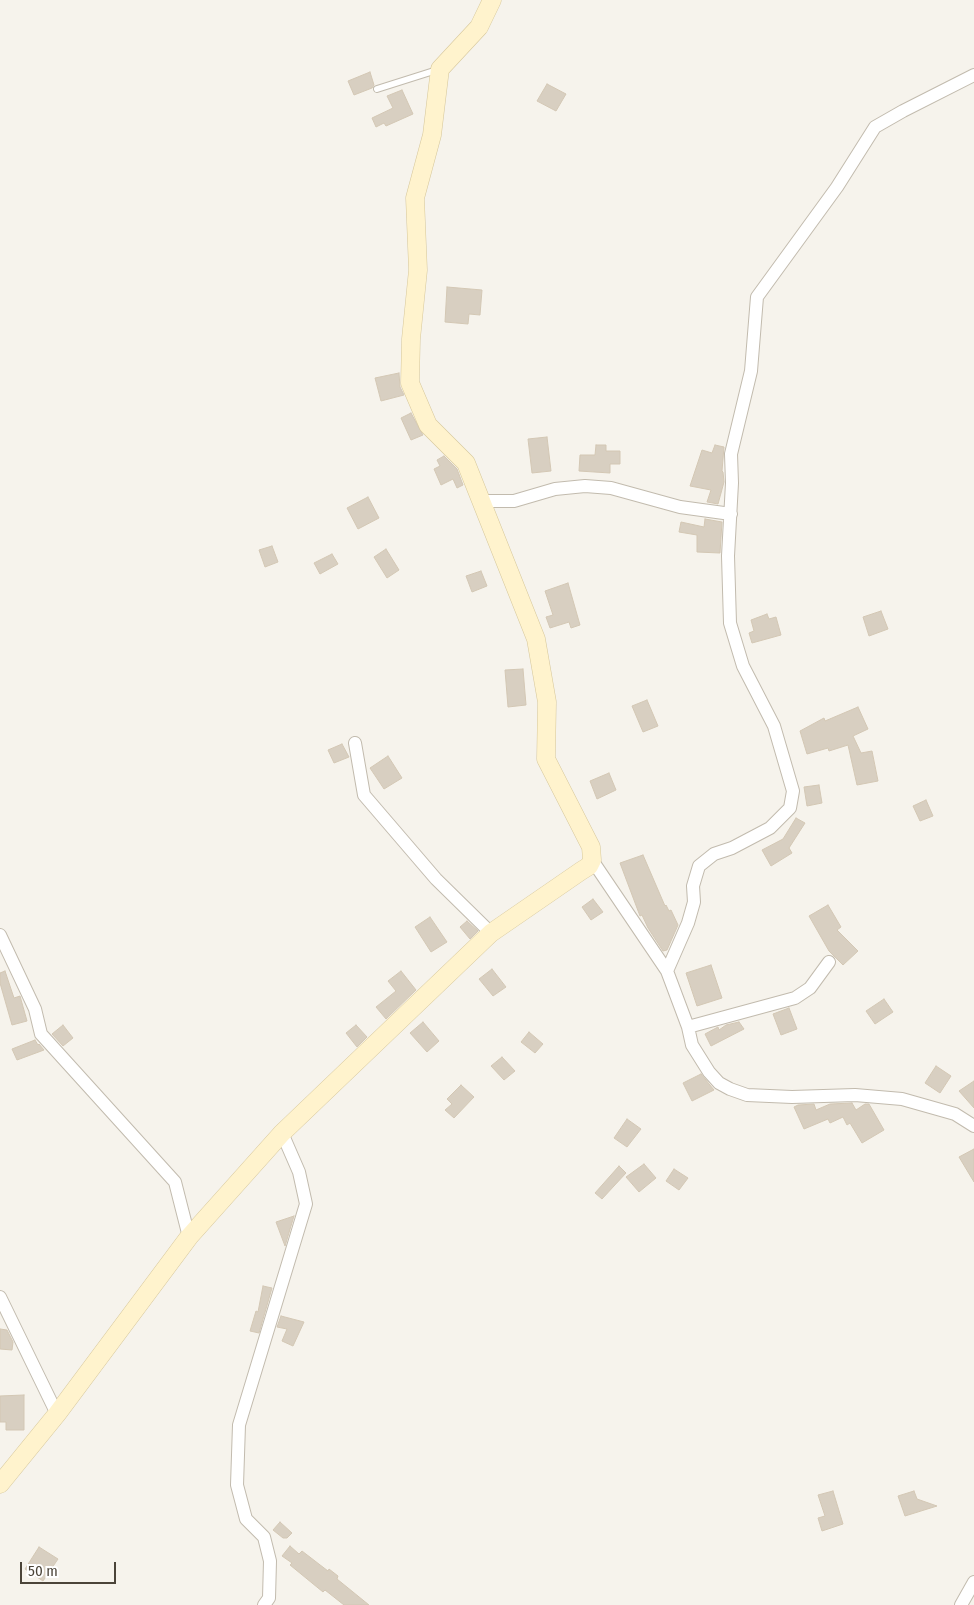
<!DOCTYPE html>
<style>
body{margin:0}
#map{position:relative;width:974px;height:1605px;overflow:hidden;background:#f6f3ec;font-family:"Fira Sans Condensed",sans-serif}
canvas{display:block}
.scale{position:absolute;left:20px;top:1562px;width:96px;height:22px;box-sizing:border-box;border:2px solid #4b4439;border-top:0;padding-left:6px;font-size:15px;line-height:18px;white-space:nowrap;color:#4b4439;-webkit-text-stroke:4px #fff;paint-order:stroke}
</style>
<div id="map">
<canvas width="974" height="1605"></canvas>
<div class="scale">50 m</div>
</div>
<script>
const context = document.querySelector('canvas').getContext('2d');
context.lineJoin = 'round';
function paint(path, color) { context.fillStyle = color; context.fill(path, 'evenodd'); }
const poly = rows => new Path2D(rows.map(r => 'M' + r).join(''));
function strokePath(path, color, width, dash) { context.strokeStyle = color; context.lineWidth = width; context.lineCap = dash ? 'butt' : 'round'; context.setLineDash(dash || []); context.stroke(path); }
const building = poly([
 [370,72,374,85,372,88,354,95,348,81,370,72],
 [547,84,566,94,556,111,537,101,547,84],
 [402,90,413,114,386,126,384,123,376,127,372,118,393,108,387,96,402,90],
 [447,287,482,290,480,315,469,314,468,324,445,322,447,287],
 [399,373,400,387,404,395,381,401,375,378,399,373],
 [411,413,423,435,411,440,401,418,411,413],
 [547,437,551,471,532,473,528,439,547,437],
 [596,445,606,445,606,451,620,451,620,464,610,464,610,473,579,471,580,455,595,455,596,445],
 [715,445,724,447,722,471,723,472,724,482,718,504,707,502,711,490,690,486,702,450,712,453,715,445],
 [444,456,457,469,463,485,457,488,453,479,441,485,434,469,440,466,437,460,444,456],
 [368,497,379,518,358,529,347,508,368,497],
 [705,519,722,522,720,553,697,552,697,535,679,532,681,522,704,527,705,519],
 [272,546,278,562,265,567,259,550,272,546],
 [386,549,399,570,387,578,374,557,386,549],
 [332,554,338,564,320,574,314,563,332,554],
 [481,571,487,586,472,592,466,576,481,571],
 [568,583,580,625,571,628,569,622,550,628,546,617,553,615,545,591,568,583],
 [881,611,888,629,869,636,863,617,881,611],
 [767,614,769,619,776,617,781,635,752,643,749,633,754,631,751,620,767,614],
 [523,669,526,705,508,707,505,670,523,669],
 [647,700,658,726,643,732,632,706,647,700],
 [858,707,868,729,853,736,861,753,872,751,878,781,857,785,848,745,829,751,828,748,807,754,800,731,824,718,825,721,858,707],
 [342,744,349,757,334,763,328,750,342,744],
 [388,756,402,778,384,789,370,768,388,756],
 [609,773,616,790,597,799,590,781,609,773],
 [819,785,822,803,807,806,804,787,819,785],
 [926,800,933,816,920,821,913,806,926,800],
 [796,818,805,823,789,848,792,853,771,866,762,850,783,839,796,818],
 [643,855,665,906,666,905,669,911,671,910,678,925,667,950,663,951,648,928,642,915,640,916,620,863,643,855],
 [593,899,603,912,591,920,582,907,593,899],
 [828,905,841,927,837,930,858,951,843,965,829,951,809,916,828,905],
 [430,917,447,942,431,952,415,927,430,917],
 [467,921,478,931,470,939,460,927,467,921],
 [711,965,722,998,697,1006,686,973,711,965],
 [492,969,506,987,493,996,479,979,492,969],
 [5,971,14,998,20,996,27,1021,12,1025,0,983,0,973,5,971],
 [401,971,416,990,386,1019,376,1007,396,991,388,981,401,971],
 [884,999,893,1012,875,1024,866,1011,884,999],
 [789,1008,797,1029,781,1035,773,1014,789,1008],
 [423,1022,439,1041,427,1052,410,1033,423,1022],
 [739,1022,744,1029,711,1046,705,1034,718,1027,719,1030,726,1025,739,1022],
 [63,1025,73,1038,63,1046,52,1034,63,1025],
 [356,1025,367,1037,357,1047,346,1033,356,1025],
 [529,1032,543,1044,535,1053,521,1042,529,1032],
 [35,1040,38,1045,39,1044,44,1050,17,1060,12,1049,35,1040],
 [502,1057,515,1071,504,1080,491,1066,502,1057],
 [936,1066,951,1076,940,1093,925,1083,936,1066],
 [701,1074,714,1090,692,1101,683,1083,701,1074],
 [974,1081,974,1108,959,1091,974,1081],
 [461,1085,474,1097,454,1118,445,1110,452,1104,447,1099,461,1085],
 [852,1103,856,1110,865,1104,869,1104,884,1130,862,1143,850,1123,847,1125,843,1117,830,1123,828,1119,804,1129,794,1107,798,1105,814,1104,816,1110,830,1104,852,1103],
 [627,1119,641,1129,627,1147,614,1138,627,1119],
 [974,1149,974,1182,959,1157,974,1149],
 [644,1164,656,1178,639,1192,626,1177,644,1164],
 [619,1166,626,1173,602,1199,595,1193,619,1166],
 [674,1169,688,1178,679,1190,666,1181,674,1169],
 [294,1216,285,1246,276,1222,294,1216],
 [263,1286,272,1288,259,1333,250,1331,256,1311,258,1312,263,1286],
 [281,1316,304,1322,293,1346,282,1341,287,1329,277,1327,281,1316],
 [0,1329,7,1330,13,1342,12,1350,0,1349,0,1329],
 [24,1395,24,1430,6,1430,6,1422,0,1422,0,1396,24,1395],
 [833,1491,843,1524,822,1531,818,1518,825,1516,818,1495,833,1491],
 [914,1491,917,1499,937,1506,905,1516,898,1496,914,1491],
 [280,1522,292,1533,287,1538,283,1538,273,1530,280,1522],
 [290,1546,299,1554,302,1551,328,1571,329,1569,338,1576,337,1579,369,1605,344,1605,325,1590,323,1592,290,1565,292,1563,282,1556,290,1546],
 [39,1547,58,1559,43,1581,25,1569,39,1547]
]);
paint(building, '#d8cfc1');
strokePath(building, '#d3c7b4', 1);
const lane = poly([
 [377,89,437,70]
]);
const street = poly([
 [480,501,514,501,555,489,585,486,611,488,680,507,731,514],
 [355,743,364,795,436,879,491,933],
 [592,860,667,971,688,1027,692,1045,709,1072,719,1083,730,1089,747,1095,792,1097,855,1095,902,1099,955,1114,974,1126],
 [0,935,35,1009,41,1034,175,1182,189,1237],
 [667,971,688,923,694,902,693,886,699,866,714,854,732,848,770,828,790,808,793,791,774,726,743,666,730,623,728,556,732,483,731,454,751,371,757,297,837,187,875,127,903,111,974,75],
 [688,1027,795,998,810,988,829,962],
 [0,1297,57,1414],
 [264,1605,269,1598,270,1561,264,1537,246,1519,237,1485,239,1425,306,1204,299,1172,282,1133],
 [961,1605,974,1582]
]);
const secondary = poly([
 [0,1484,57,1414,189,1237,282,1133,491,933,581,871,589,866,592,860,591,847,546,759,547,702,536,639,466,463,428,425,410,383,411,339,418,270,415,198,432,135,440,69,479,27,492,0]
]);
strokePath(lane, '#c2bbae', 8);
strokePath(street, '#c2bbae', 14);
strokePath(secondary, '#d6c79b', 19);
strokePath(lane, '#fff', 6);
strokePath(street, '#fff', 12);
strokePath(secondary, '#fff3cd', 18);
</script>
